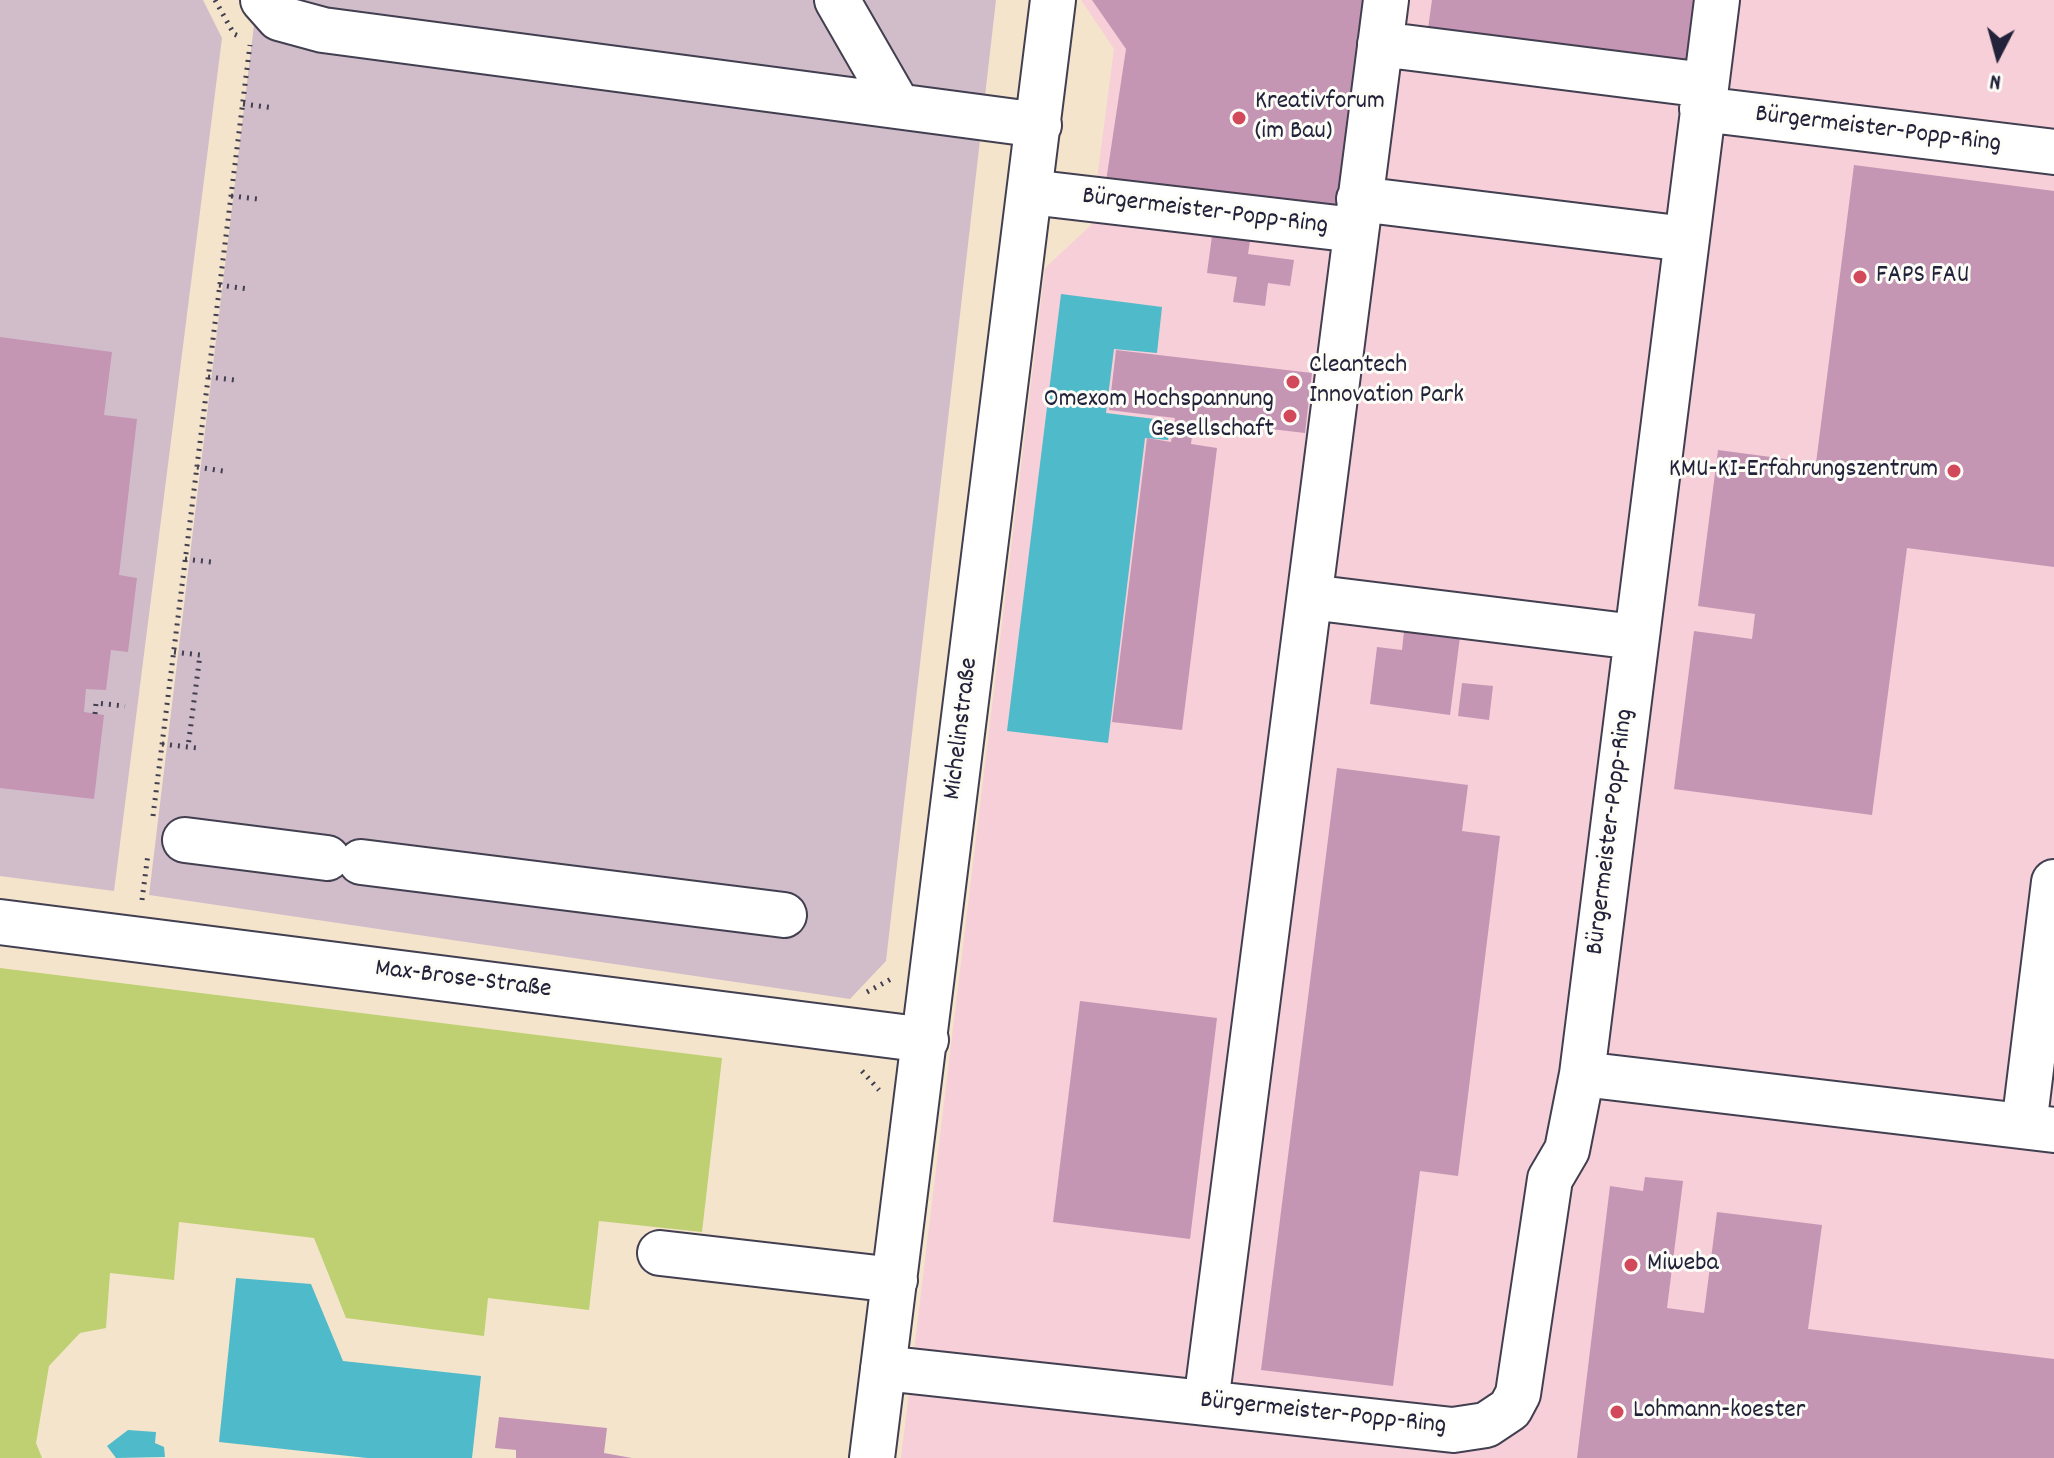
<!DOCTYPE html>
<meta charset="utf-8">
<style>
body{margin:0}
#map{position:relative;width:2054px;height:1458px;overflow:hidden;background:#f5e4cc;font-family:Dekko,sans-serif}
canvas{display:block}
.north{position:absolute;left:1958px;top:16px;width:80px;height:80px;-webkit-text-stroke:6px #fdfcf7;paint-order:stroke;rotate:186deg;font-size:22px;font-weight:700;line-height:32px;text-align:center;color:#22223b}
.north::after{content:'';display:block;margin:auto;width:28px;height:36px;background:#22223b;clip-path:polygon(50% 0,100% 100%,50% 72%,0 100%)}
</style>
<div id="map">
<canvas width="2054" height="1458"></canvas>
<div class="north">N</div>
</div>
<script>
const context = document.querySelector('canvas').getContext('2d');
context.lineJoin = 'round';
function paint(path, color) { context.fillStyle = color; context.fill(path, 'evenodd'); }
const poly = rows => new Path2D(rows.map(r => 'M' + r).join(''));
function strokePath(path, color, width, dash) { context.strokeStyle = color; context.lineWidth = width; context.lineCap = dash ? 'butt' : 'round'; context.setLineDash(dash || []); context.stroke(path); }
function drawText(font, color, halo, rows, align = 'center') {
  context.font = font + ' Dekko,sans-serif'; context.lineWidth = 6; context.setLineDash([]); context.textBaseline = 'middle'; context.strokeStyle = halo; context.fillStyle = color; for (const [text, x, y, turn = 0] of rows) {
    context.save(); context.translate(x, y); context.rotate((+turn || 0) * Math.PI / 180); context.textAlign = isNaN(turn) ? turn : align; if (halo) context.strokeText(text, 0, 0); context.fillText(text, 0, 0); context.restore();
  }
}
paint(poly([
 [1081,0,2054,0,2054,1458,901,1458,1045,268,1091,225,1114,49]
]), '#f6cfd8');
paint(poly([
 [0,0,203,0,222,38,114,891,0,876],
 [257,0,996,0,886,961,850,999,149,895]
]), '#d1bdca');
paint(poly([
 [0,968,722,1058,702,1232,599,1221,589,1310,488,1298,484,1336,346,1318,314,1238,179,1222,174,1280,110,1273,106,1328,80,1333,49,1366,36,1443,42,1458,0,1458]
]), '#bed072');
paint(poly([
 [1061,294,1162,307,1157,353,1114,349,1106,413,1171,421,1168,440,1145,438,1108,743,1007,731],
 [236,1278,311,1284,343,1361,481,1376,472,1458,367,1458,219,1442],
 [128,1430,156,1432,155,1443,164,1447,165,1457,116,1458,107,1446]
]), '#4fbaca');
paint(poly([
 [1092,0,1379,0,1349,222,1105,188,1126,49],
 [1432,0,1694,0,1685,68,1427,36],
 [1854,165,2054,191,2054,567,1907,548,1872,815,1674,789,1694,631,1752,639,1755,614,1698,606,1718,450,1816,463],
 [1212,236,1250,241,1248,254,1294,260,1290,286,1268,283,1265,306,1233,302,1237,277,1207,273],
 [0,337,112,352,104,415,137,419,119,575,137,578,128,652,111,650,106,690,86,689,84,712,104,715,94,799,0,788],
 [1116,350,1312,373,1305,433,1194,420,1191,444,1217,448,1182,730,1112,722,1147,438,1171,442,1175,418,1109,410],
 [1405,622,1461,629,1450,715,1370,704,1377,647,1402,650],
 [1462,683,1493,686,1489,720,1458,716],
 [1337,768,1468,785,1462,831,1500,836,1458,1176,1420,1171,1393,1386,1261,1370],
 [1080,1001,1217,1018,1190,1239,1053,1222],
 [1645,1177,1683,1181,1667,1308,1704,1313,1717,1212,1822,1225,1808,1329,2054,1359,2054,1458,1577,1458,1610,1186,1643,1191],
 [499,1417,607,1428,604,1453,632,1458,516,1458,516,1450,495,1448]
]), '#c595b4');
const minor = poly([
 [263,0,279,18,323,30,1039,125],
 [837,0,898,106],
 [1380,44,1705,85],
 [1702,109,2054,152],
 [1030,192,1355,230],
 [1359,199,1686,239],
 [1310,597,1635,637],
 [185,840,327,858],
 [361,862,784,915],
 [0,922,926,1040],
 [1582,1074,2054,1130],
 [2024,1126,2054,882],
 [660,1253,895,1280],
 [883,1368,1453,1430,1486,1425,1510,1409,1518,1394,1550,1179,1567,1150,1582,1074,1717,0],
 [1206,1403,1386,0],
 [872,1458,1053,0]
]);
strokePath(minor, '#423f51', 48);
strokePath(poly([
 [215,0,234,34,241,37],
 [243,104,274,108],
 [231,196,258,199],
 [219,285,248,289],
 [208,377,235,380],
 [197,467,223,471],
 [185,559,211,562],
 [174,652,200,655,188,747],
 [95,714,96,703,125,706],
 [162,744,197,748],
 [153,816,250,45],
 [142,900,148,854],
 [867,992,893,978],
 [862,1071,879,1090]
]), '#423f51', 5, [2, 6]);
strokePath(minor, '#fff', 44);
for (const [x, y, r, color] of [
 [1239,118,8,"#d1495b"],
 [1860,277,8,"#d1495b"],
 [1293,382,8,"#d1495b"],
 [1290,416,8,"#d1495b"],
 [1954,471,8,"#d1495b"],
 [1631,1265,8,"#d1495b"],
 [1617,1412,8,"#d1495b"]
]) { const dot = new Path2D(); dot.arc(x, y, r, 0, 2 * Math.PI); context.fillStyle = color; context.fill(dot); strokePath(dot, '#fdfcf7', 3); }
drawText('26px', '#22223b', '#fdfcf7', [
 ["Kreativforum",1255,103],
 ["(im Bau)",1255,133],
 ["FAPS FAU",1876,277],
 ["Cleantech",1309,367],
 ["Innovation Park",1309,397],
 ["Omexom Hochspannung",1274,401,"right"],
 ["Gesellschaft",1274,431,"right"],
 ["KMU-KI-Erfahrungszentrum",1938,471,"right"],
 ["Miweba",1647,1265],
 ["Lohmann-koester",1633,1412]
], 'left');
drawText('26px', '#22223b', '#fdfcf7', [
 ["Bürgermeister-Popp-Ring",1878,131,7],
 ["Bürgermeister-Popp-Ring",1205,213,7],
 ["Michelinstraße",963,729,-83],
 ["Bürgermeister-Popp-Ring",1612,832,-83],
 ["Max-Brose-Straße",463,981,7],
 ["Bürgermeister-Popp-Ring",1323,1415,6]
]);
</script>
